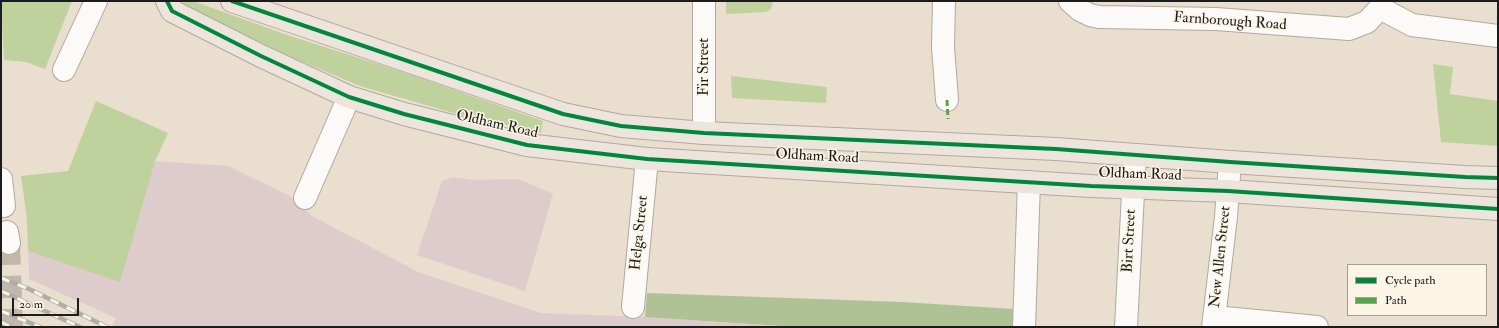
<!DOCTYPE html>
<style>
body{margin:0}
#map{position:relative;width:1499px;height:328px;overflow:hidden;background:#eadece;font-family:"IM FELL Double Pica",serif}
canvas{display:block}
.frame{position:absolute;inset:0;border:2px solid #1c1c1c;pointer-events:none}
.legend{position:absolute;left:1347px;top:264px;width:140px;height:52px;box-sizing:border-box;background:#fcf5e5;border:1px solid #a29e95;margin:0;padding:5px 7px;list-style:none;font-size:12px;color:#1c1c1c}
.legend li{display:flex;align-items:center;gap:8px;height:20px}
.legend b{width:20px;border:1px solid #a29e95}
.scale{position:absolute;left:12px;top:298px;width:67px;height:18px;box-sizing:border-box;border:2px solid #1c1c1c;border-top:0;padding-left:5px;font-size:12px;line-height:14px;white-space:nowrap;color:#1c1c1c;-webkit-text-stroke:3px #fcf5e5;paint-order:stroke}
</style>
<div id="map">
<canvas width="1499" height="328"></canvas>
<div class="frame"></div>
<ul class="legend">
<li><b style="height:5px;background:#00873e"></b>Cycle path</li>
<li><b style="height:5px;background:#52a943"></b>Path</li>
</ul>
<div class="scale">20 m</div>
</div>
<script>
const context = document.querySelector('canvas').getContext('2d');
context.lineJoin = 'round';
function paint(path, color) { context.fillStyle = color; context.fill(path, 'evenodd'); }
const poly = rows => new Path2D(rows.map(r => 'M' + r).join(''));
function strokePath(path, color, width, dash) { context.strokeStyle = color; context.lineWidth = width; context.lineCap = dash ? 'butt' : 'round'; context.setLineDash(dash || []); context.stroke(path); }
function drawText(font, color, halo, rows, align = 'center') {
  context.font = font + ' "IM FELL Double Pica",serif'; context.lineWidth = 3; context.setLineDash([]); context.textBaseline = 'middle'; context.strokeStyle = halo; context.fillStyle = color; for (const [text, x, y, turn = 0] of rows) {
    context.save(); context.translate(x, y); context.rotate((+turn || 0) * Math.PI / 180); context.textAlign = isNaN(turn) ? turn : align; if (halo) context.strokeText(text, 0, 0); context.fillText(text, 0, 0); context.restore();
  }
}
paint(poly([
 [155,161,228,166,290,196,312,216,418,272,541,313,645,317,796,327,112,327,116,318,29,279,28,236,23,184],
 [452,177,475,180,518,179,553,194,525,291,417,255,442,181]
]), '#ddcccb');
paint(poly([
 [1,1,72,1,45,69,26,62,4,60],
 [184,1,193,1,287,35,409,74,543,121,541,133,457,114,360,86,289,56,183,5],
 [726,1,773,1,771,9,766,12,726,14],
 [1433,64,1453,67,1450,94,1498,101,1498,146,1441,142],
 [731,76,827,87,826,103,732,98],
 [96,101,168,133,155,161,120,282,28,251,27,217,21,176,68,171]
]), '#bfd19c');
paint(poly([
 [647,293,902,302,1014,309,1014,327,796,327,645,317]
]), '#aec295');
strokePath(poly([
 [9,243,12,327]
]), '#c1b7aa', 22, [22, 11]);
const minor = poly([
 [944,1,943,47,947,100],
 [1070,1,1080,10,1090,15,1099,17,1216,19,1349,29,1367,22,1380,8,1382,1],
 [1380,8,1412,25,1498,36],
 [64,70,96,1],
 [704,133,704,1],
 [1,179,4,206],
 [305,198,349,97],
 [7,232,9,243],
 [633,307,647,159],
 [1215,317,1317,327],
 [1024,327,1029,182],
 [1126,327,1135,155],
 [1213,327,1226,217,1230,162]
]);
const highway = poly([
 [167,1,172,11,261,56,349,97,404,114,527,145,647,159,1091,186,1228,191,1498,209],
 [232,1,563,114,621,126,704,133,1056,149,1230,162,1465,177,1498,178]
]);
strokePath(minor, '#b0a99f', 24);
strokePath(highway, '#b0a99f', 24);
strokePath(minor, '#fcfaf8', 22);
strokePath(highway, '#ede5dc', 22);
const rail = poly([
 [1,278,29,289,107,327],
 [1,291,80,327],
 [1,311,40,327],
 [1,322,11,327]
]);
strokePath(rail, '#aeadaa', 4.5);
strokePath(rail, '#fcf5e5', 3, [9]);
strokePath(poly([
 [947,100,948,119]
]), '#52a943', 3, [6, 3]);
strokePath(poly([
 [167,1,172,11,261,56,349,97,404,114,527,145,647,159,1091,186,1228,191,1498,209],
 [232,1,563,114,621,126,704,133,1056,149,1230,162,1465,177,1498,178]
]), '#00873e', 4);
drawText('15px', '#1c1c1c', '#fcf5e5', [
 ["Farnborough Road",1230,22,4],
 ["Fir Street",705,67,-90],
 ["Oldham Road",497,125,13],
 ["Oldham Road",817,157,3],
 ["Oldham Road",1140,175,2],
 ["Helga Street",640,233,-84],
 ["Birt Street",1130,241,-87],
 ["New Allen Street",1221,257,-84]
]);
</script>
